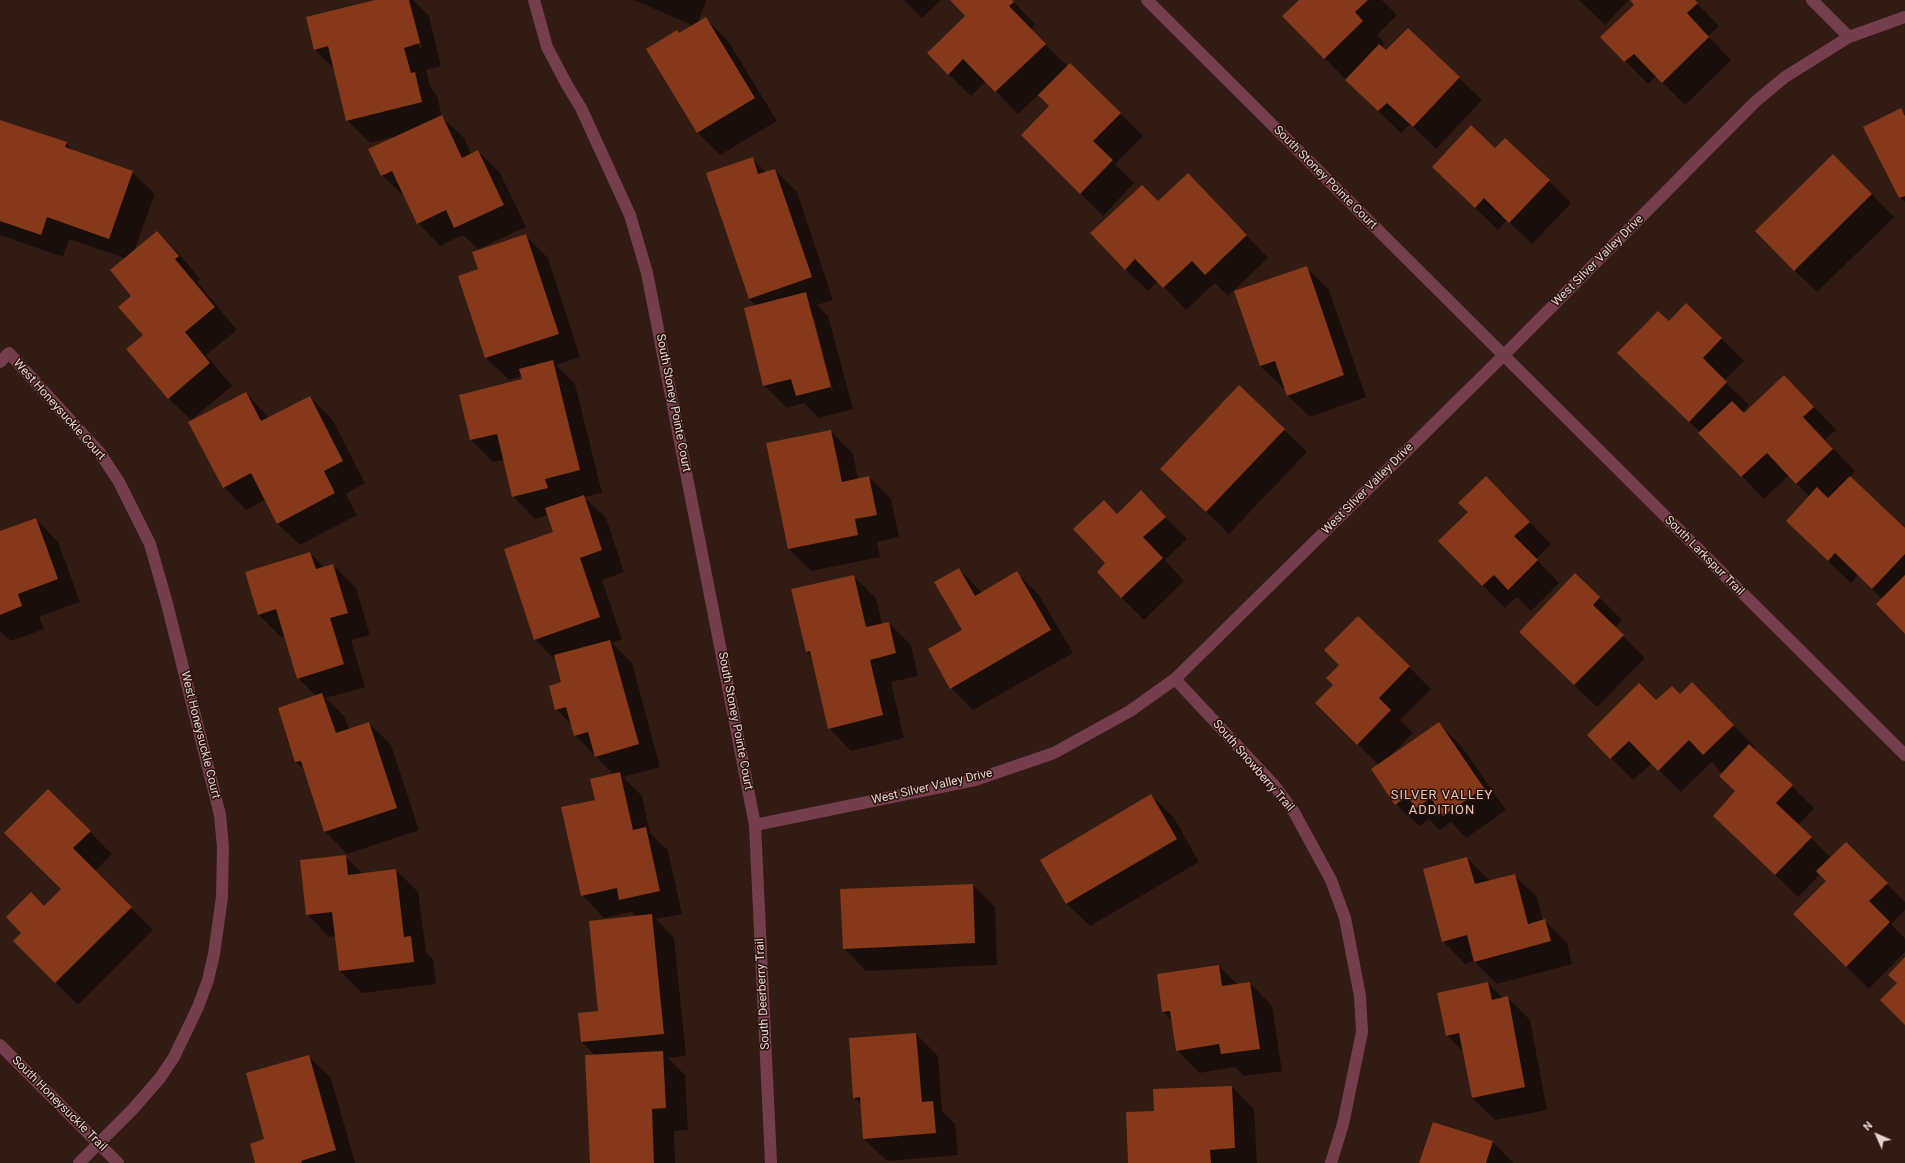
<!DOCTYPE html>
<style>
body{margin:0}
#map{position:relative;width:1905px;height:1163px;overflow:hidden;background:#321b13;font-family:Roboto,sans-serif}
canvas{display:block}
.north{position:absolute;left:1857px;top:1115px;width:40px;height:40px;-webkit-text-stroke:3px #28110a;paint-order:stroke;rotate:315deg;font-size:11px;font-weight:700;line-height:16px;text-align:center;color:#e5d4cf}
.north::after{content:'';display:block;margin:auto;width:14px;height:18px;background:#e5d4cf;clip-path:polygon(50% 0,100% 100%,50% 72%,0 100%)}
</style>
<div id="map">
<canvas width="1905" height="1163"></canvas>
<div class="north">N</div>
</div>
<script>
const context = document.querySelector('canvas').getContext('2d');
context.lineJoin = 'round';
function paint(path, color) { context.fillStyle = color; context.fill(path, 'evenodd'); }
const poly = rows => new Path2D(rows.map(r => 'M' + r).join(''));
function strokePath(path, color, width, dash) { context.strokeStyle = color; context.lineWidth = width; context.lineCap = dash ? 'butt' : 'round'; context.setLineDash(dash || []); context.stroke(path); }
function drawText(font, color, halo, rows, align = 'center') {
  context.font = font + ' Roboto,sans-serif'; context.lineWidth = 3; context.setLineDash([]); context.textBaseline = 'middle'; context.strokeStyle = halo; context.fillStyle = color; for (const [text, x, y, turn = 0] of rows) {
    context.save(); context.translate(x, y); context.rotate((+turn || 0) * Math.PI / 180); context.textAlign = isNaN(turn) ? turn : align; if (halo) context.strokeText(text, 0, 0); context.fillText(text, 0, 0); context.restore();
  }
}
paint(poly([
 [379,0,413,0,429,16,441,66,426,70,431,89,437,95,442,117,464,138,471,154,478,151,500,173,526,227,478,249,463,235,440,246,418,223,405,197,382,175,397,136,370,143,347,120,334,69,315,49],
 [412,18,414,18,422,48,420,49],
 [634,0,707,0,697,24,706,19,728,41,777,121,720,155,698,133,648,49,694,26],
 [904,0,941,0,922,18],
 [952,0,1012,0,1035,24,1031,29,1068,67,1070,64,1143,136,1115,164,1134,183,1103,216,1022,135,1051,106,1039,94,1018,114,986,81,971,96,948,74,967,16],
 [1300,0,1382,0,1397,15,1377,35,1385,44,1381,47,1386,52,1408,29,1482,100,1436,149,1410,124,1401,133,1347,81,1283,16],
 [1579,0,1629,0,1605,25],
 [1631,0,1694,0,1719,26,1708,36,1731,60,1685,105,1656,76,1648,84,1602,37,1635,5],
 [1900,109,1905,114,1905,202,1900,198,1864,128],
 [0,121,66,143,74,152,132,172,155,194,134,251,157,232,179,254,200,279,197,282,237,330,206,355,232,386,191,420,168,398,144,336,132,296,125,258,69,239,63,257,0,235],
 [1495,149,1549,181,1571,203,1532,244,1507,220,1498,230,1433,167],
 [752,158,767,173,775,170,797,192,833,300,817,305,828,316,853,409,819,418,804,403,787,408,764,385,757,306,749,299],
 [812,318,814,318,833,392,832,392],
 [1856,178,1894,217,1817,292,1794,270],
 [1210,197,1268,258,1228,296,1215,283,1186,310,1158,281,1148,291,1125,269,1158,202],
 [525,235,548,258,580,357,556,365,575,384,602,493,584,497,606,518,624,572,602,580,622,639,612,643,632,663,660,767,623,777,642,796,650,833,668,851,682,914,656,919,674,938,686,1056,668,1058,685,1075,688,1130,674,1131,675,1163,591,1163,596,1056,582,1042,599,1011,637,917,632,912,604,918,582,895,596,801,614,775,575,735,572,725,556,709,562,683,556,661,535,639,554,533,548,515,535,519,513,496,504,460,493,462,471,440,523,380,522,376,509,380,486,358,460,277,479,270],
 [1306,267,1329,290,1366,397,1310,417,1287,395,1285,388,1283,388,1260,366],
 [1686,304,1744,361,1724,381,1749,405,1742,412,1744,414,1806,399,1836,430,1825,440,1855,471,1850,477,1905,530,1905,633,1882,599,1858,575,1851,583,1809,543,1810,497,1789,475,1764,499,1700,432,1641,375,1669,323],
 [246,393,269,418,310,397,332,419,365,483,346,494,357,515,300,545,277,523,265,500,246,510,224,487],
 [1284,430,1307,452,1229,534,1184,491],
 [831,431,853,454,858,479,869,477,891,499,899,537,877,542,880,557,811,571,789,549],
 [1141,492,1187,539,1165,560,1184,581,1144,620,1121,597,1107,564,1104,501,1118,514],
 [1508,500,1551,544,1536,559,1559,583,1531,611,1517,597,1505,608,1440,541],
 [36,519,58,542,80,602,39,617,44,629,11,641,0,631,0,532],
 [310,553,325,568,333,565,356,588,370,635,351,640,365,687,326,698,344,716,349,729,369,723,391,745,419,830,347,854,325,831,305,770,296,762,279,709,316,696,298,678,285,636,281,637,259,615],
 [959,569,982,593,1017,573,1039,595,1073,653,973,710,951,688,963,630],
 [853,576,876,598,882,624,889,623,911,645,918,676,891,682,904,738,851,751,829,728,812,657,806,652],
 [1600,598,1622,620,1615,628,1645,658,1597,707,1542,654],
 [1409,667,1431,689,1400,720,1413,733,1391,755,1438,723,1461,746,1506,810,1466,838,1451,822,1440,830,1429,819,1419,826,1396,804,1379,765,1338,725],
 [1692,683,1756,748,1754,749,1814,808,1798,825,1831,858,1846,843,1905,902,1905,910,1891,924,1905,939,1905,952,1869,989,1794,914,1827,881,1820,874,1798,897,1737,838,1737,792,1712,762,1681,792,1652,763,1633,780,1588,735,1656,702,1680,695],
 [48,790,112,854,95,871,153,930,78,1005,14,941,62,889],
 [1151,795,1174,818,1199,862,1090,926,1067,904,1041,860],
 [345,856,363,874,396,870,418,892,426,952,433,959,436,984,362,993,340,971,336,936,329,937,307,914],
 [1467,858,1490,881,1514,875,1537,897,1543,921,1545,921,1567,943,1572,964,1497,984,1474,961,1465,964,1443,941],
 [973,885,995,907,997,965,866,971,844,948],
 [1219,966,1238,985,1250,983,1272,1006,1282,1071,1244,1076,1235,1067,1199,1073,1177,1050,1172,1021,1163,1011],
 [1488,983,1503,998,1507,997,1530,1020,1547,1110,1495,1120,1472,1098,1463,1052,1447,1035],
 [916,1034,938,1056,942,1111,955,1124,958,1155,887,1161,864,1139,862,1104,854,1097],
 [308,1056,331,1078,355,1163,256,1163,266,1140],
 [1232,1087,1254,1109,1257,1163,1129,1163,1155,1112],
 [1434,1123,1493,1142,1513,1163,1420,1163]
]), '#0007');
paint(poly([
 [375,0,409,0,420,43,404,48,411,73,415,72,422,102,346,121,328,46,314,50,306,17],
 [950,0,1012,0,1014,2,1009,6,1046,44,995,92,963,59,948,75,927,53,965,16],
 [1299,0,1368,0,1355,12,1363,21,1324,59,1282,16],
 [1630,0,1695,0,1698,3,1687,13,1709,37,1662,83,1634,54,1624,62,1600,37,1634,5],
 [706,17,755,98,697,133,646,49,677,30,679,33],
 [1408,28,1460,77,1413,127,1387,103,1378,111,1345,80,1379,44,1386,50],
 [1070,63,1121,113,1093,141,1113,160,1080,194,1021,135,1049,106,1038,95],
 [1901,108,1905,116,1905,196,1899,198,1863,127],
 [442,115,462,158,478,150,504,205,454,228,446,210,417,224,392,171,381,176,368,149],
 [0,120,67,142,65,147,133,171,109,239,47,217,41,235,0,221],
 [1471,125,1495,148,1505,138,1550,180,1509,223,1484,198,1475,208,1432,167],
 [1833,154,1872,194,1794,271,1755,231],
 [753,157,758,174,775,169,812,277,749,299,706,173],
 [1188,173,1247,235,1205,275,1192,261,1163,288,1135,259,1125,270,1090,233,1142,185,1158,201],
 [157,231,179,256,175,259,215,307,185,332,210,363,168,399,126,349,143,335,118,307,131,296,110,270],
 [526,234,559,334,485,358,458,276,478,269,472,252],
 [1307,266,1344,375,1287,396,1275,361,1260,366,1234,291],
 [806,292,831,387,796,396,791,379,763,386,744,308],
 [1686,303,1722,338,1703,358,1727,382,1689,422,1617,353,1658,311,1669,321],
 [553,360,580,470,545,479,548,488,512,497,497,434,470,440,459,395,522,379,519,369],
 [1784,375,1814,407,1803,417,1833,449,1796,484,1767,453,1741,477,1698,433,1732,401,1744,413],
 [1239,385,1285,429,1206,512,1160,469],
 [246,392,261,421,310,396,343,461,324,471,335,493,277,524,251,473,223,488,188,422],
 [831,430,842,482,869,476,877,515,855,519,858,535,788,549,766,443],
 [1486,476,1530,522,1514,536,1538,560,1508,590,1494,575,1482,586,1438,541,1468,512,1458,503],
 [1850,476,1905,528,1905,554,1872,589,1835,553,1828,561,1786,521,1817,487,1828,498],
 [1141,490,1166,517,1143,537,1163,558,1121,598,1097,572,1105,563,1073,529,1104,500,1117,514],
 [584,495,602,550,580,558,600,617,534,640,504,549,553,532,545,508],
 [36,518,58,579,18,594,22,606,0,615,0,531],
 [310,552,316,569,333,564,348,613,330,618,344,664,297,679,276,609,258,615,245,572],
 [959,568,975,596,1017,571,1051,630,950,689,928,649,962,630,934,582],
 [1575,573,1600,597,1593,605,1624,635,1574,685,1519,632],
 [854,575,866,627,889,622,896,653,870,660,883,715,828,729,810,651,806,652,791,589],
 [1905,575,1905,634,1876,604],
 [1358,616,1410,666,1379,698,1391,710,1357,745,1315,703,1333,685,1326,678,1339,665,1324,650],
 [610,640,639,744,595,757,588,732,574,736,566,707,555,710,549,686,561,682,554,655],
 [1692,682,1734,725,1703,755,1689,740,1658,771,1629,741,1610,759,1587,735,1639,683,1656,700,1672,686,1680,694],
 [322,693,336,733,369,722,397,808,324,832,301,761,295,762,278,708],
 [1439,722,1484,788,1443,816,1431,798,1416,808,1407,796,1395,805,1371,769],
 [1749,744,1793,785,1776,803,1812,837,1775,875,1713,816,1735,791,1719,776],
 [620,772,633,830,646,827,660,891,619,900,617,888,581,896,561,807,595,800,590,779],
 [48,789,91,831,73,848,132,907,55,983,13,941,21,933,6,917,31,892,44,906,61,889,4,833],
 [1151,794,1177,839,1066,904,1040,860],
 [1846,842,1888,883,1869,901,1890,922,1846,967,1793,914,1826,881,1816,871],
 [346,855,348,875,396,869,404,937,411,936,414,962,339,971,332,912,306,915,300,860],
 [1467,857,1475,884,1515,874,1528,924,1545,919,1551,941,1474,962,1467,935,1442,942,1423,869],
 [973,884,975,943,843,949,840,889],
 [652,914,664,1034,581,1042,578,1013,598,1011,589,921],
 [1905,957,1905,1025,1880,1000,1897,983,1888,975],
 [1219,965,1222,986,1250,982,1260,1049,1221,1054,1219,1044,1176,1051,1170,1011,1162,1012,1157,974],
 [1488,982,1492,1000,1508,996,1525,1087,1472,1098,1459,1033,1446,1036,1437,993],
 [916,1033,922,1102,933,1101,936,1133,863,1139,860,1097,853,1098,849,1038],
 [663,1051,666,1108,652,1109,654,1163,590,1163,585,1055],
 [309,1055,336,1150,301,1161,302,1163,255,1163,250,1144,264,1139,246,1073],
 [1232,1086,1235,1148,1210,1150,1211,1163,1128,1163,1126,1112,1154,1111,1153,1089],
 [1433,1122,1493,1141,1486,1163,1419,1163]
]), '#85381a');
strokePath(poly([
 [534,0,547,47,567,85,581,108,630,215,647,273,755,825,771,1163],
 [1147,0,1905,755],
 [1812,0,1849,37],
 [0,362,9,353,100,453,119,482,150,544,166,600,220,815,223,847,222,897,214,954,208,980,198,1007,174,1057,160,1078,133,1109,79,1163],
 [1175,679,1274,785,1294,812,1331,880,1345,918,1360,996,1362,1032,1343,1124,1331,1163],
 [755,825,975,780,1054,753,1130,711,1175,679,1503,356,1755,102,1785,77,1849,37,1905,17],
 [0,1045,118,1163]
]), '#753e4c', 12);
drawText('12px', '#e5d4cf', '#28110a', [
 ["South Stoney Pointe Court",1325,178,45],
 ["West Silver Valley Drive",1598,261,-45],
 ["South Stoney Pointe Court",673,403,79],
 ["West Honeysuckle Court",59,410,48],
 ["West Silver Valley Drive",1368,489,-45],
 ["South Larkspur Trail",1704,556,45],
 ["South Stoney Pointe Court",735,721,79],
 ["West Honeysuckle Court",200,735,76],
 ["South Snowberry Trail",1253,766,49],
 ["West Silver Valley Drive",932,787,-13],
 ["South Deerberry Trail",763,994,-93],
 ["South Honeysuckle Trail",59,1104,45]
]);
context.letterSpacing = '1px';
drawText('13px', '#e6c6ba', '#28110a', [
 ["SILVER VALLEY",1442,796],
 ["ADDITION",1442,811]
]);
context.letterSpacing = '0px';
</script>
